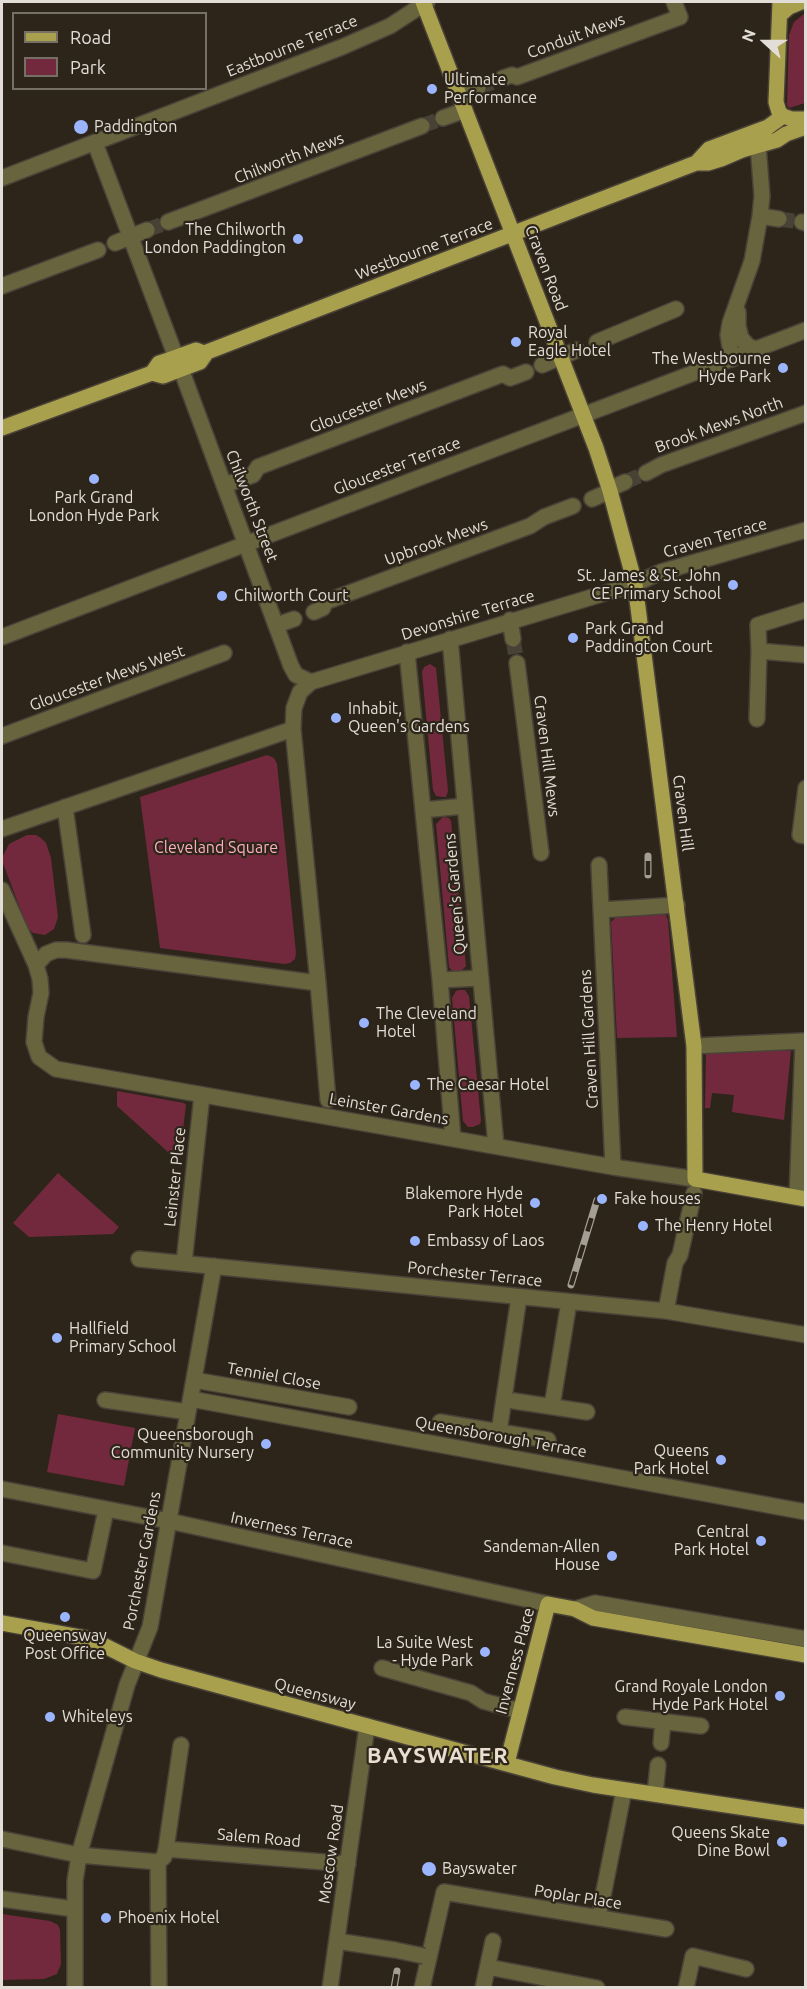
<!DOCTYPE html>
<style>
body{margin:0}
#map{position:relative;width:807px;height:1989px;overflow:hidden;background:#2d251a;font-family:Ubuntu,sans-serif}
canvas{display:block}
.frame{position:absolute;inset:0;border:3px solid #e2ddd6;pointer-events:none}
.legend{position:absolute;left:12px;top:12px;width:195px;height:78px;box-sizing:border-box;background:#2d251a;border:2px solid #756f65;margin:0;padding:8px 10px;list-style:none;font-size:18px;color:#e2ddd6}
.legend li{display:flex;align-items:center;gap:12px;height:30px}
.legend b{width:30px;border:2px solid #756f65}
.north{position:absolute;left:735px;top:12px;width:60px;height:60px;-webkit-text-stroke:4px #2d251a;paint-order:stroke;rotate:291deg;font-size:16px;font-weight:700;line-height:24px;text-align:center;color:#e2ddd6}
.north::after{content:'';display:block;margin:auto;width:21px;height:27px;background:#e2ddd6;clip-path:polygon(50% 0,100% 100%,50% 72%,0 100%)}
</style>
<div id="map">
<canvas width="807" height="1989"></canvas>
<div class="frame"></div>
<ul class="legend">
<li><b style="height:8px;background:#a8a04d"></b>Road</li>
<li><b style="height:16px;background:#73293d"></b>Park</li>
</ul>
<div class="north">N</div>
</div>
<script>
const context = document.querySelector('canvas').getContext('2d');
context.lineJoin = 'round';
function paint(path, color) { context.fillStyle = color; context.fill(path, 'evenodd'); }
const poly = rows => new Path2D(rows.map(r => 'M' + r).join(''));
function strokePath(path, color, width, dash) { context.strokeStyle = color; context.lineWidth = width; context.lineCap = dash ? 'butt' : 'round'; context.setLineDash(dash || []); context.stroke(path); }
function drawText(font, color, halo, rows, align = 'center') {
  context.font = font + ' Ubuntu,sans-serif'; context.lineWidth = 4.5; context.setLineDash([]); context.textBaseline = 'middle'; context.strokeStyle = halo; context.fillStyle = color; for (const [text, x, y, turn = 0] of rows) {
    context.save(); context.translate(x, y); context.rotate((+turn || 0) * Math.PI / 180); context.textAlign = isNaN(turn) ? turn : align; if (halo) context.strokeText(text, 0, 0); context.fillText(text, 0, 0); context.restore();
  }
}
paint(poly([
 [805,13,805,103,789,108,787,105,789,35,794,22],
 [430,664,436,668,448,791,446,797,443,797,436,796,433,790,422,672,424,667],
 [267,755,274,758,277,764,296,953,295,959,290,963,284,964,160,948,140,797],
 [443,817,449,818,451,821,466,966,459,973,454,973,449,967,436,824],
 [27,835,36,835,41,838,46,843,51,858,58,917,54,929,45,935,33,933,27,927,3,863,3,856,9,844],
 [665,913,668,920,677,1037,617,1038,611,922,617,916],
 [459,990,465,990,469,996,481,1121,480,1124,473,1127,468,1127,463,1121,452,998,456,991],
 [706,1051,791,1051,784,1120,732,1112,734,1095,712,1093,710,1108,705,1108],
 [117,1091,184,1103,186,1105,179,1162,117,1106],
 [58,1173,119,1227,113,1234,29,1237,13,1223],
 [58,1414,135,1428,124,1486,47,1472],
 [2,1914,50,1921,58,1925,60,1930,61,1964,57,1974,44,1979,2,1980]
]), '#73293d');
strokePath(poly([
 [478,88,503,78],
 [422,126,443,118],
 [779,219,802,222],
 [147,230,168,222],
 [625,482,646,473],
 [513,639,517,663]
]), '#484136', 15, [15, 8]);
const minor = poly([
 [503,78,512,75,517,77,680,17,674,2],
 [460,96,478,88],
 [443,118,465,110],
 [95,143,176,357],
 [2,178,342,47,390,26,427,2],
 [760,216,779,219],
 [168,222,422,126],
 [802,222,806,223],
 [115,243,147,230],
 [2,286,98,250],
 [738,312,738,326,741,338,748,346,755,349],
 [597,342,676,309],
 [732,359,728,335,730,323,752,261,760,216,762,196,758,145],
 [542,365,577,350],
 [181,369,291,666,296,675,311,682],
 [646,473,661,465,806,413],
 [225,485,253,475,258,467,503,374,510,378,526,372],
 [609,489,625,482],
 [592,499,610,491],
 [314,612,323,608,325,602,530,526,544,517,573,506],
 [510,620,513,639],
 [277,625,294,619],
 [2,637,806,330],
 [450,639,496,1146],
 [759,651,806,655],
 [407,652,440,980,453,1139],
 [517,663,541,853],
 [757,719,759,651,758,625,806,610],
 [2,736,224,653],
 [806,788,800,835,806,836],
 [65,807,83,935],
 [423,810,465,806],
 [2,829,293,729],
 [599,865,613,1167],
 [2,890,36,965,40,979,41,993,36,1017,34,1042,39,1057,56,1069,613,1167,695,1179],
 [601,910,677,905],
 [36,965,46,954,56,950,66,950,318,983],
 [440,980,481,978],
 [694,1046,803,1041,797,1197],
 [328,1100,318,983,293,729,294,708,300,692,311,682,635,584,661,572,806,530],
 [139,1259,666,1311,806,1335],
 [184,1263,202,1095],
 [666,1311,675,1263,680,1255,694,1193],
 [194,1380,349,1407],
 [191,1399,806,1512],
 [105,1400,188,1412],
 [514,1401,587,1412],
 [552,1406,569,1302],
 [440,1422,548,1440],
 [499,1432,519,1297],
 [2,1489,169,1521,548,1604],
 [2,1553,93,1571,106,1510],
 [575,1609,595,1603,806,1639],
 [382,1668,471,1693,483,1701,520,1711],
 [625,1717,701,1726],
 [661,1743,663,1721],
 [655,1794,658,1765],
 [2,1839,79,1855,158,1862,164,1857,166,1849,181,1745],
 [166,1849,348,1864],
 [158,1862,159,1988],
 [2,1899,74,1909],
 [601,1906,624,1790],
 [337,1941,395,1950],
 [488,1967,597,1988],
 [75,1988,75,1881,79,1855,127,1685,150,1627,214,1266],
 [330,1988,367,1726],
 [422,1988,444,1892,666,1929],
 [483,1988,493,1941],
 [686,1988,693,1956,746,1969]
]);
const major = poly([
 [423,2,596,448,610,491,635,584,694,1046,695,1179,806,1199],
 [780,2,776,102,779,112,783,116,792,119,806,119],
 [780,15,789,7,801,2],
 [696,163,709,149,768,127,783,116],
 [152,373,159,363,168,360,196,350,204,353],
 [2,428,152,373,163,376,200,362,207,352,571,211,696,163,708,163,721,159,742,150,777,140,786,134,806,127],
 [2,1623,91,1639,135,1661,161,1670,555,1777,593,1785,806,1817],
 [507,1763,548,1604,575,1609,593,1618,806,1655]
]);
strokePath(minor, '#4a4238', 18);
strokePath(major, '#4a4238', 18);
strokePath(minor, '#67643e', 15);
strokePath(major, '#a8a04d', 15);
const rail = poly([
 [648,875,648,856],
 [571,1285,597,1200],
 [394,1988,397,1971]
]);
strokePath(rail, '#a49e95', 7);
strokePath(rail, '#2d251a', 4.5, [14]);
const minorBridge = poly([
 [395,1950,424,1956]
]);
strokePath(minorBridge, '#4a4238', 18, []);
strokePath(minorBridge, '#67643e', 15);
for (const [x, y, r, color] of [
 [432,89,6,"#9ab5fd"],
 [81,127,8,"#9ab5fd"],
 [298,239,6,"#9ab5fd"],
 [516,342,6,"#9ab5fd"],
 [783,368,6,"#9ab5fd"],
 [94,479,6,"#9ab5fd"],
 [733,585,6,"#9ab5fd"],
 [222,596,6,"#9ab5fd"],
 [573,638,6,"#9ab5fd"],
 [336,718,6,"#9ab5fd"],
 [364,1023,6,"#9ab5fd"],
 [415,1085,6,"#9ab5fd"],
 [602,1199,6,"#9ab5fd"],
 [535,1203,6,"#9ab5fd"],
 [643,1226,6,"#9ab5fd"],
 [415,1241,6,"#9ab5fd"],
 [57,1338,6,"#9ab5fd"],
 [266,1444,6,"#9ab5fd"],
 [721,1460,6,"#9ab5fd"],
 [761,1541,6,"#9ab5fd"],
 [612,1556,6,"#9ab5fd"],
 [65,1617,6,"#9ab5fd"],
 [485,1652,6,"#9ab5fd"],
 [780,1696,6,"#9ab5fd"],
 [50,1717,6,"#9ab5fd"],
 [782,1842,6,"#9ab5fd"],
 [429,1869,8,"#9ab5fd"],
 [106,1918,6,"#9ab5fd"]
]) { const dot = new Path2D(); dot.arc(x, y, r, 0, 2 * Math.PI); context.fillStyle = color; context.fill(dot); strokePath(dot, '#2d251a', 2); }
drawText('16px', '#e2ddd6', '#2d251a', [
 ["Conduit Mews",576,36,-20],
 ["Eastbourne Terrace",292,46,-22],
 ["Chilworth Mews",289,158,-21],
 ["Westbourne Terrace",424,249,-21],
 ["Craven Road",546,268,69],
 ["Gloucester Mews",368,406,-21],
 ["Brook Mews North",719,425,-20],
 ["Gloucester Terrace",397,466,-21],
 ["Chilworth Street",252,506,69],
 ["Craven Terrace",715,538,-16],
 ["Upbrook Mews",436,542,-20],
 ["Devonshire Terrace",468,615,-17],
 ["Gloucester Mews West",107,678,-20],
 ["Craven Hill Mews",547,756,83],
 ["Craven Hill",683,813,83],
 ["Queen's Gardens",455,894,-95],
 ["Craven Hill Gardens",589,1039,-93],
 ["Leinster Gardens",389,1109,10],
 ["Leinster Place",175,1177,-84],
 ["Porchester Terrace",475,1274,6],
 ["Tenniel Close",274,1376,10],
 ["Queensborough Terrace",501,1437,10],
 ["Inverness Terrace",292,1530,12],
 ["Porchester Gardens",142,1561,-79],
 ["Inverness Place",515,1661,-75],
 ["Queensway",315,1694,15],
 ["Salem Road",259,1838,5],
 ["Moscow Road",331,1854,-82],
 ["Poplar Place",578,1897,9]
]);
drawText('16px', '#e2ddd6', '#2d251a', [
 ["Ultimate",444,80],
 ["Performance",444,98],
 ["Paddington",94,127],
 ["The Chilworth",286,230,"right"],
 ["London Paddington",286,248,"right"],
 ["Royal",528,333],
 ["Eagle Hotel",528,351],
 ["The Westbourne",771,359,"right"],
 ["Hyde Park",771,377,"right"],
 ["Park Grand",94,498,"center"],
 ["London Hyde Park",94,516,"center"],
 ["St. James & St. John",721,576,"right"],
 ["CE Primary School",721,594,"right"],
 ["Chilworth Court",234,596],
 ["Park Grand",585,629],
 ["Paddington Court",585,647],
 ["Inhabit,",348,709],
 ["Queen's Gardens",348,727],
 ["The Cleveland",376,1014],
 ["Hotel",376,1032],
 ["The Caesar Hotel",427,1085],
 ["Blakemore Hyde",523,1194,"right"],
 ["Park Hotel",523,1212,"right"],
 ["Fake houses",614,1199],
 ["The Henry Hotel",655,1226],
 ["Embassy of Laos",427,1241],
 ["Hallfield",69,1329],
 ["Primary School",69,1347],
 ["Queensborough",254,1435,"right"],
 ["Community Nursery",254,1453,"right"],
 ["Queens",709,1451,"right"],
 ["Park Hotel",709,1469,"right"],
 ["Central",749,1532,"right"],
 ["Park Hotel",749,1550,"right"],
 ["Sandeman-Allen",600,1547,"right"],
 ["House",600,1565,"right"],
 ["Queensway",65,1636,"center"],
 ["Post Office",65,1654,"center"],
 ["La Suite West",473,1643,"right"],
 ["- Hyde Park",473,1661,"right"],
 ["Grand Royale London",768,1687,"right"],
 ["Hyde Park Hotel",768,1705,"right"],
 ["Whiteleys",62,1717],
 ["Queens Skate",770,1833,"right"],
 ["Dine Bowl",770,1851,"right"],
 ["Bayswater",442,1869],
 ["Phoenix Hotel",118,1918]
], 'left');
drawText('16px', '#fcaebe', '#2d251a', [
 ["Cleveland Square",216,848]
]);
context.letterSpacing = '1.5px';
drawText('bold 22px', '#eaded0', '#2d251a', [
 ["BAYSWATER",438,1756]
]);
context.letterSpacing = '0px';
</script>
